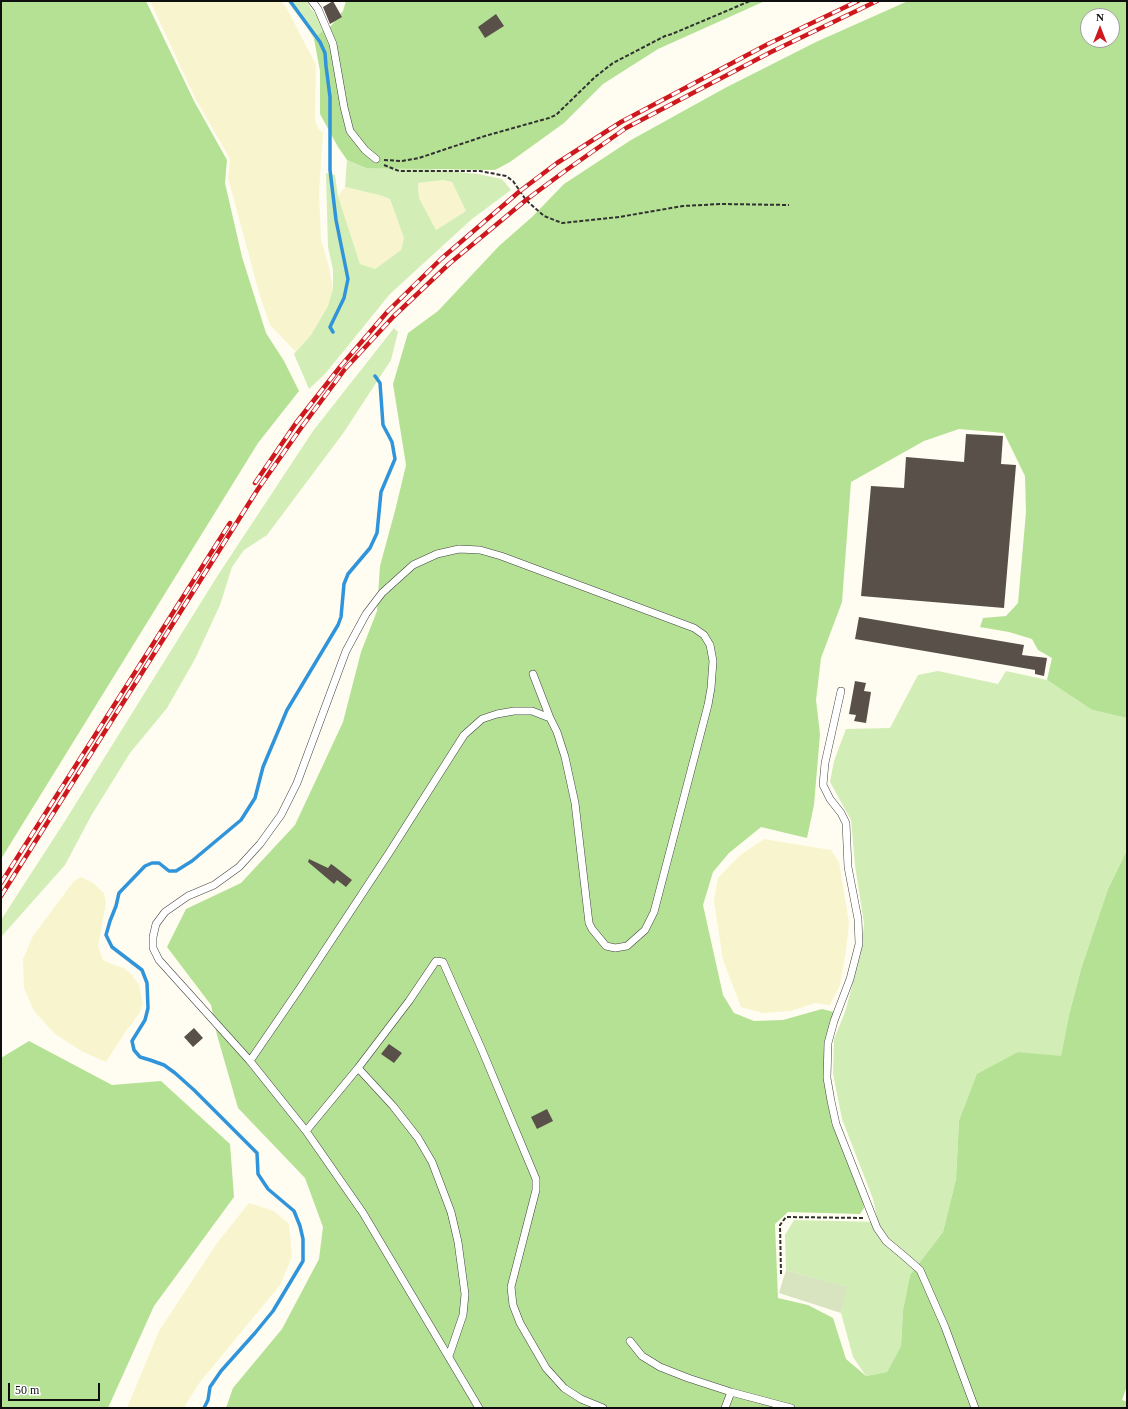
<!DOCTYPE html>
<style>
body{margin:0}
#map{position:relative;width:1128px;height:1409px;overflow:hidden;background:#fffcf1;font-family:Georgia,serif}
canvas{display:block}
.frame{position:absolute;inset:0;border:2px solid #0f0f0f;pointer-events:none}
.north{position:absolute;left:1080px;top:8px;width:40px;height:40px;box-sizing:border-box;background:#fff;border:1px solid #9f9f9f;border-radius:50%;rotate:0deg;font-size:11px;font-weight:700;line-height:16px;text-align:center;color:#0f0f0f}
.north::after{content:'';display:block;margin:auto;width:14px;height:18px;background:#ce181e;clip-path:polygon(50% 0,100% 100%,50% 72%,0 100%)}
.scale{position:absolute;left:8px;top:1383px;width:92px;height:18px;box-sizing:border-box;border:2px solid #0f0f0f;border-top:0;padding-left:5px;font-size:12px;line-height:14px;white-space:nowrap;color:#0f0f0f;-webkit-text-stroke:3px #fff;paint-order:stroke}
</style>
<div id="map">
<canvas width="1128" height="1409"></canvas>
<div class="frame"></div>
<div class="north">N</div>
<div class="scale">50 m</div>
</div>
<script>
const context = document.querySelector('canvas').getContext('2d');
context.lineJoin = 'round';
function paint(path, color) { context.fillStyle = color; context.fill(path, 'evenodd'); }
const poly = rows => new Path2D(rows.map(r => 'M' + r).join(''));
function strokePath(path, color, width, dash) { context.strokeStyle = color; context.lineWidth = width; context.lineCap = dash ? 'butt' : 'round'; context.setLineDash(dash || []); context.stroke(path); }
paint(poly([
 [150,1,281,1,286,7,316,65,315,120,318,128,323,133,319,192,321,239,329,267,333,289,328,306,311,335,296,352,270,325,260,296,228,178,230,159,196,100],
 [443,180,452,182,466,211,436,230,419,198,418,183],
 [345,187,379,195,390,199,404,238,401,250,375,269,360,264,338,196],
 [764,839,831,850,839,862,849,923,846,951,840,985,830,1005,815,1003,791,1011,762,1013,741,1007,723,960,714,901,718,878,739,856],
 [81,877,93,883,104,893,106,903,98,946,103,960,114,965,124,968,132,975,139,985,143,1004,139,1014,126,1031,106,1062,83,1052,55,1034,34,1011,24,988,23,959,33,936,74,881],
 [249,1203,274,1211,289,1224,292,1257,280,1285,200,1382,186,1404,185,1408,127,1408,159,1331,217,1243]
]), '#f8f5ce');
paint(poly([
 [287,1,307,1,311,9,330,27,323,30,314,39,306,26],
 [347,160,366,168,419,168,478,174,502,179,511,190,472,219,390,294,325,374,309,389,294,354,311,335,328,306,333,289,333,270,328,247,326,173,335,175,338,196,360,264,375,269,401,250,404,238,390,199,379,195,345,187],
 [443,180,452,182,466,211,436,230,419,198,418,183],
 [394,328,398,332,391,360,344,432,267,535,244,550,232,567,220,605,195,659,167,708,130,753,91,816,65,865,1,937,1,920,65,821,218,575,313,431],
 [938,671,998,684,1006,671,1047,680,1092,710,1127,718,1127,850,1108,889,1081,969,1069,1015,1061,1057,1018,1052,959,1121,956,1179,943,1232,910,1275,903,1310,901,1346,887,1372,866,1376,853,1357,841,1313,846,1287,786,1270,785,1235,794,1220,878,1222,873,1199,842,1119,833,1074,834,1039,845,1012,861,953,864,924,855,865,851,820,830,782,834,761,846,729,890,728,918,675]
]), '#d2eeb6');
paint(poly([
 [1,1,146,1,194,101,227,160,225,183,242,257,266,333,284,361,299,391,258,443,1,859],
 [346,1,765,1,658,49,603,84,564,123,510,162,495,170,366,168,347,160,338,147,320,114,320,71,314,39,323,30,330,27,343,11],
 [908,1,1127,1,1127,718,1092,710,1047,680,1052,658,1038,650,1032,639,1009,632,980,627,983,618,1006,616,1018,603,1026,512,1025,476,1004,433,959,429,924,441,851,482,842,602,821,658,816,700,820,734,814,805,807,838,761,827,729,853,713,872,703,905,723,995,734,1013,754,1021,783,1020,822,1009,834,1012,825,1042,828,1093,863,1199,864,1208,860,1214,788,1212,775,1224,778,1298,808,1305,833,1318,846,1359,866,1376,887,1372,901,1346,903,1310,910,1275,943,1232,956,1179,959,1121,977,1074,1018,1052,1061,1056,1069,1015,1081,969,1108,889,1127,850,1127,1386,1122,1400,1127,1402,1127,1408,226,1408,233,1388,282,1329,319,1259,323,1227,305,1178,238,1108,217,1035,211,1005,167,947,186,909,241,883,295,825,343,722,361,652,377,611,380,566,396,507,406,465,393,384,408,333,438,311,499,246,532,217,564,184,631,140,725,88,816,42],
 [1088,16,1112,16,1112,40,1088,40],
 [29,1041,112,1085,161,1081,230,1144,234,1197,154,1306,108,1408,1,1408,1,1058]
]), '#b5e194');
paint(poly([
 [786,1270,847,1287,841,1313,779,1293]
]), '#d8e4bf');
strokePath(poly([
 [290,1,320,42,325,53,326,66,330,97,330,170,336,220,348,279,344,298,330,327,333,332],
 [204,1408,208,1400,210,1387,221,1371,255,1333,273,1311,303,1261,303,1239,300,1226,294,1211,268,1189,258,1174,257,1153,194,1090,175,1073,164,1065,150,1060,140,1057,134,1050,132,1041,145,1020,148,1008,147,983,142,970,112,947,106,935,110,921,116,906,119,893,145,866,152,863,159,863,169,871,176,871,192,861,241,820,255,798,263,767,287,710,338,625,341,617,344,584,348,574,370,548,377,533,381,492,395,459,392,442,383,425,380,383,375,376]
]), '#3094da', 3.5);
paint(poly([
 [333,1,342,17,330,24,323,7],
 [496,14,504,26,485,38,478,27],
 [966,434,1003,436,1001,464,1016,465,1004,608,861,596,871,486,904,488,906,457,964,462],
 [859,617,1024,645,1022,655,1047,658,1044,676,1035,674,1035,670,855,639],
 [855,681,866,683,864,691,871,692,866,723,854,721,856,715,849,714],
 [309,859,328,868,331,864,334,866,352,880,346,887,337,880,334,884,308,862],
 [194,1028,203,1038,193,1047,184,1037],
 [389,1044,402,1053,394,1063,381,1054],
 [547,1109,553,1121,537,1129,531,1117]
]), '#59504a');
const service = poly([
 [312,1,318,9,333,44,344,107,350,131,365,150,376,159],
 [841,691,825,763,823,785,830,799,841,813,846,823,848,867,858,919,859,944,850,979,834,1021,828,1043,827,1078,831,1101,836,1124,877,1228,886,1241,904,1256,920,1270,945,1327,975,1408],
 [250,1061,300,988,389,853,464,735,482,719,497,714,514,711,532,711,550,718],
 [358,1068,393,1106,418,1138,432,1162,451,1212,458,1242,465,1294,463,1315,449,1356],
 [306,1131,358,1068,409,1001,436,961,443,962,482,1050,536,1179,536,1190,511,1287,513,1305,520,1323,546,1368,564,1388,581,1399,603,1408],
 [630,1341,642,1356,660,1367,688,1378,731,1392],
 [479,1408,363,1213,306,1131,250,1061,159,960,153,948,153,937,156,924,165,912,188,896,214,885,239,867,260,844,281,815,297,783,346,651,366,614,382,593,413,565,437,554,459,549,480,550,501,556,694,628,704,635,710,645,713,661,711,688,708,705,654,912,645,930,627,946,615,948,606,946,592,929,589,923,575,803,565,757,557,732,550,718,533,674],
 [725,1408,731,1392,791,1408]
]);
strokePath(service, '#424242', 8);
strokePath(poly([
 [384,160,402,161,419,158,485,136,549,118,556,115,595,77,613,63,665,36,672,34,750,1],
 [384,165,399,171,480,171,506,176,513,181,526,200,544,216,562,223,619,217,683,206,721,204,789,205],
 [781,1274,780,1225,786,1217,864,1218]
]), '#313131', 2, [4, 2]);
strokePath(service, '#fff', 7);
const rail = poly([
 [255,483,296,423,340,367,388,311,441,259,520,191,557,163,621,122,768,44,858,1],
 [1,883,230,523],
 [1,896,258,489,301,428,345,369,393,317,449,264,526,200,565,171,626,128,771,52,877,1]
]);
strokePath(rail, '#ce181e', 4.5);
strokePath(rail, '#fff', 3, [9]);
</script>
